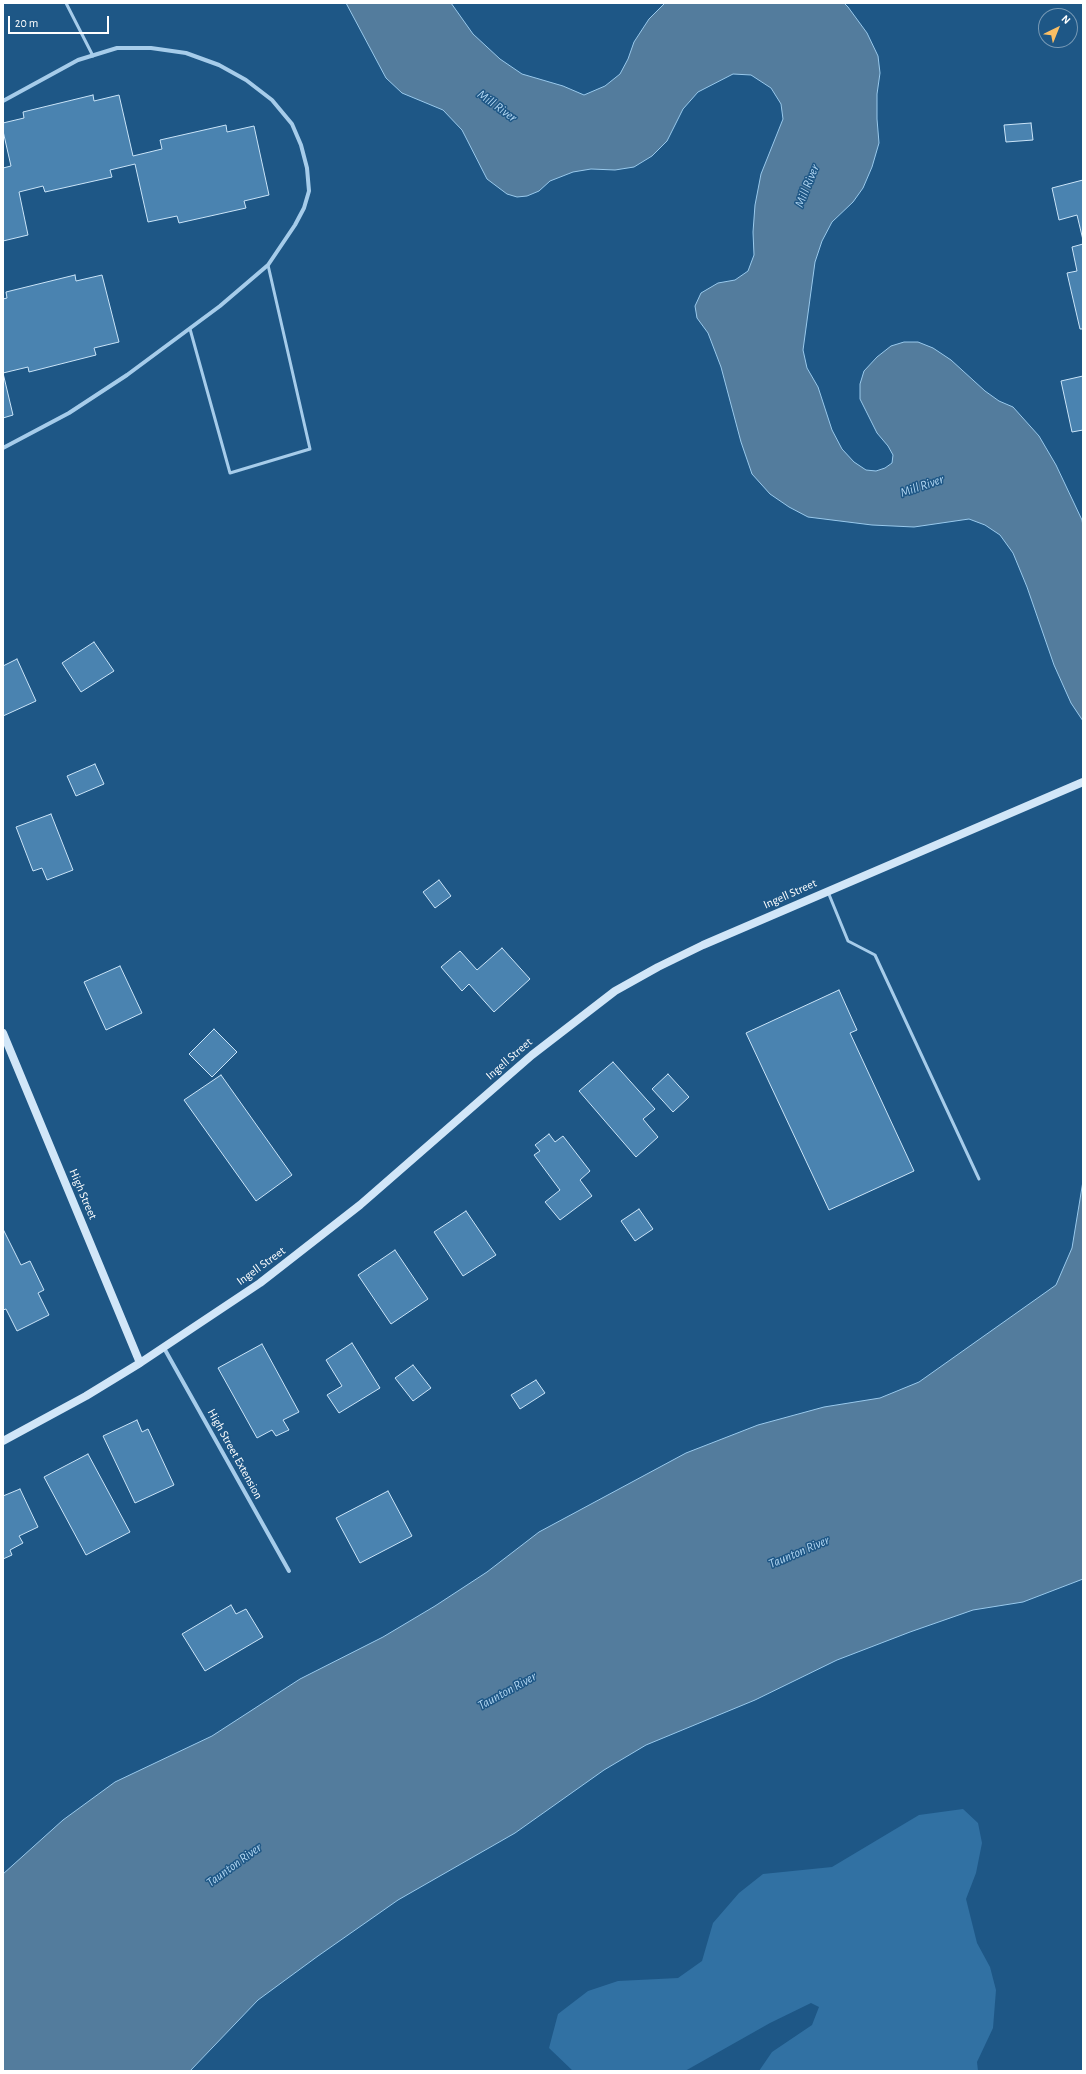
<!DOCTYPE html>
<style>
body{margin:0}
#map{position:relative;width:1086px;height:2074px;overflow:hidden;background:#1e5786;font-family:"Alegreya Sans",sans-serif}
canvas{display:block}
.frame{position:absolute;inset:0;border:4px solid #fff;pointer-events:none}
.north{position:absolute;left:1038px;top:8px;width:40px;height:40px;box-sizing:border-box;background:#1e5786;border:1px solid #789ab6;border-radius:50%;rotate:43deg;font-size:11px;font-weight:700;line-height:16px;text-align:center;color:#fff}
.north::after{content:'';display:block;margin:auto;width:14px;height:18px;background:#fabe64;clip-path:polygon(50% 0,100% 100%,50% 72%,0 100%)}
.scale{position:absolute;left:8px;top:16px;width:101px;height:18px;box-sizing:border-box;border:2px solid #fff;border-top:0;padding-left:5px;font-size:12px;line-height:14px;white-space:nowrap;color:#fff;-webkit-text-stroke:3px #1e5786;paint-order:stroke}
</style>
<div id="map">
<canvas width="1086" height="2074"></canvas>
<div class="frame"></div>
<div class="north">N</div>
<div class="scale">20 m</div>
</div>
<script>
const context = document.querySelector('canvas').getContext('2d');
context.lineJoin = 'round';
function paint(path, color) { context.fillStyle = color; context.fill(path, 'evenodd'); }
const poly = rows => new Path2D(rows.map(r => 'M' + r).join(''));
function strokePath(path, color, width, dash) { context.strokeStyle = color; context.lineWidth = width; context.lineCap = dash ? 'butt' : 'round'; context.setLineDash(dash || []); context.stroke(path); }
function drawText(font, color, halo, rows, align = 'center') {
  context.font = font + ' "Alegreya Sans",sans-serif'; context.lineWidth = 3; context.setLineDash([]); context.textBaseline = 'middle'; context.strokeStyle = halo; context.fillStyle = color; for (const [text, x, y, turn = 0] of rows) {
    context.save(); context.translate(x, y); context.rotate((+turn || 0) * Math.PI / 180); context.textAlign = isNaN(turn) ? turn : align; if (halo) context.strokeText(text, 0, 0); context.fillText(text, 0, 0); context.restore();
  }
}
paint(poly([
 [963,1809,978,1823,982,1843,976,1873,966,1899,977,1943,990,1967,996,1990,993,2028,977,2062,978,2071,759,2071,772,2052,812,2025,819,2007,811,2003,770,2023,685,2071,573,2071,549,2048,558,2014,588,1991,618,1981,678,1978,702,1961,713,1923,739,1893,763,1874,832,1867,919,1815]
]), '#3171a3');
const water = poly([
 [346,3,451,3,473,34,500,59,522,74,563,86,584,95,605,86,620,74,628,59,634,42,649,19,665,3,844,3,848,7,867,33,878,56,880,73,877,94,877,119,879,143,872,167,863,188,853,202,832,222,822,241,815,262,803,350,807,368,818,387,832,430,842,449,854,462,866,470,876,471,885,468,892,463,893,455,888,446,877,433,860,399,860,384,864,371,877,357,891,346,904,342,918,342,933,348,951,360,985,391,999,401,1013,407,1039,436,1056,465,1082,520,1083,526,1083,721,1071,703,1054,665,1027,587,1013,553,1000,535,985,525,969,519,914,527,872,525,808,517,789,507,770,494,752,474,741,442,721,367,708,333,697,318,695,306,701,293,718,283,735,280,748,271,754,255,753,232,755,205,761,174,783,119,781,104,771,88,751,75,733,74,698,92,683,109,667,141,652,156,634,167,615,170,591,169,573,172,550,181,539,191,527,196,517,197,507,194,487,179,462,130,443,110,402,93,386,78,346,3],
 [1083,1181,1083,1579,1023,1602,973,1610,910,1632,837,1660,755,1700,646,1745,604,1770,515,1833,398,1900,318,1956,258,2000,190,2071,3,2071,3,1874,63,1820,115,1782,212,1736,300,1679,383,1637,435,1606,487,1572,539,1532,686,1453,758,1425,824,1407,880,1398,919,1382,1056,1285,1072,1248,1083,1181]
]);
paint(water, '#537c9d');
strokePath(water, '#99c9ec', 1);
const building = poly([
 [93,95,94,101,119,95,133,156,162,149,160,140,226,125,227,132,254,126,269,195,244,201,246,208,179,223,177,216,148,222,135,164,110,170,112,177,45,192,43,186,19,192,28,235,3,241,3,168,11,166,3,131,3,123,24,118,23,112,93,95],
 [1031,123,1033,140,1006,142,1004,125,1031,123],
 [1083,180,1083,240,1077,215,1059,220,1052,188,1083,180],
 [1083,244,1083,329,1080,329,1067,273,1077,271,1072,247,1083,244],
 [75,275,76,281,102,275,119,342,94,348,96,355,29,372,28,367,3,373,3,299,7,298,6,292,75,275],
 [3,373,13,415,3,418,3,373],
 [1083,376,1083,430,1072,432,1061,381,1083,376],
 [94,642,114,671,81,692,62,663,94,642],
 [17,659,36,701,3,716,3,666,17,659],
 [95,764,104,784,76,796,67,776,95,764],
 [51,814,73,870,47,880,42,868,33,871,16,827,51,814],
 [439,880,451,896,435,908,423,892,439,880],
 [502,948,530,979,494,1012,469,984,462,991,441,967,460,951,477,970,502,948],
 [120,966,142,1013,106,1030,84,982,120,966],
 [839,990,857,1030,850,1033,914,1171,829,1210,746,1033,839,990],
 [214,1029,237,1052,212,1077,189,1054,214,1029],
 [613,1062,655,1109,643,1119,658,1137,636,1157,579,1091,613,1062],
 [668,1074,689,1097,673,1112,652,1089,668,1074],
 [221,1075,292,1175,256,1201,184,1100,221,1075],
 [549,1134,555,1142,563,1136,590,1171,580,1180,592,1196,560,1220,545,1202,560,1190,534,1155,540,1151,535,1145,549,1134],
 [639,1209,653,1229,635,1241,621,1221,639,1209],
 [466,1211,496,1255,463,1276,434,1232,466,1211],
 [3,1229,21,1265,30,1261,44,1290,38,1293,49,1315,17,1331,6,1309,3,1310,3,1229],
 [395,1250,428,1299,391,1324,358,1275,395,1250],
 [352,1343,380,1388,339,1413,327,1395,342,1386,326,1360,352,1343],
 [262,1344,299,1412,283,1420,289,1430,276,1436,272,1430,257,1438,218,1368,262,1344],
 [413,1365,431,1388,413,1401,395,1378,413,1365],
 [536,1380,545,1393,520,1409,511,1395,536,1380],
 [137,1420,142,1432,148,1429,174,1485,135,1503,103,1436,137,1420],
 [88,1454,130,1532,86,1555,44,1477,88,1454],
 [20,1489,38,1527,19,1536,23,1543,10,1550,12,1555,3,1559,3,1496,20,1489],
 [388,1491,412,1536,360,1563,336,1518,388,1491],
 [231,1605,236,1614,246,1609,263,1637,205,1671,182,1634,231,1605]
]);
paint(building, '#4a83b0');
strokePath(building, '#cae4f8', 1);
strokePath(poly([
 [66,3,93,56],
 [190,329,230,473,310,449,268,265],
 [828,892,848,941,875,955,979,1179]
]), '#a6ccea', 3);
strokePath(poly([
 [3,101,78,60,117,48,151,48,186,53,219,65,246,80,272,100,292,124,301,145,307,168,309,191,304,208,295,225,268,265,220,306,127,375,69,413,3,448],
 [164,1348,289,1571]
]), '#a6ccea', 4);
strokePath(poly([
 [3,1033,140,1363],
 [3,1441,86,1396,140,1363,260,1283,360,1205,532,1055,615,991,658,967,703,945,1083,782]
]), '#d1e6f8', 8);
drawText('12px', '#fff', '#1e5786', [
 ["Ingell Street",790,894,-24],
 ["Ingell Street",509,1059,-41],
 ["High Street",83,1194,67],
 ["Ingell Street",261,1266,-36],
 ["High Street Extension",235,1454,61]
]);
drawText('italic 13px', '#b1d6f2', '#1e5786', [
 ["Mill River",497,106,36],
 ["Mill River",807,186,-68],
 ["Mill River",922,486,-19],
 ["Taunton River",799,1552,-23],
 ["Taunton River",507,1691,-29],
 ["Taunton River",234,1865,-36]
]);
</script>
